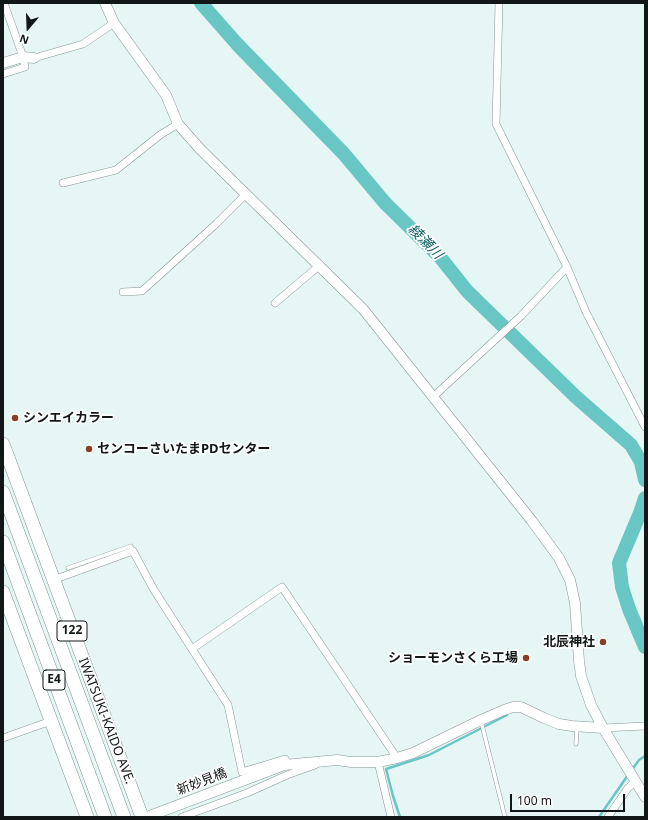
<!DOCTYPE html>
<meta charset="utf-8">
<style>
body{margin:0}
#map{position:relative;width:648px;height:820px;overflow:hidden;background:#e6f6f5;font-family:"Noto Sans",sans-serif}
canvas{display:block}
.frame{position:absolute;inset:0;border:4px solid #111616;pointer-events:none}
.north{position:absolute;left:8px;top:8px;width:40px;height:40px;-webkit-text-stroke:3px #fff;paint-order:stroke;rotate:199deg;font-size:11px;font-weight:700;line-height:16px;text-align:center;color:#111616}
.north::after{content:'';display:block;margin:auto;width:14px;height:18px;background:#111616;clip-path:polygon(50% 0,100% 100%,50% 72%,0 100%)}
.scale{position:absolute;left:510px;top:794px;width:115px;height:18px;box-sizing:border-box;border:2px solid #111616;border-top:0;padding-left:5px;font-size:12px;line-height:14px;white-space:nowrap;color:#111616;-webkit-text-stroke:3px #fff;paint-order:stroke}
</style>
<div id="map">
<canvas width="648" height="820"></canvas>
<div class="frame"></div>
<div class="north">N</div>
<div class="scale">100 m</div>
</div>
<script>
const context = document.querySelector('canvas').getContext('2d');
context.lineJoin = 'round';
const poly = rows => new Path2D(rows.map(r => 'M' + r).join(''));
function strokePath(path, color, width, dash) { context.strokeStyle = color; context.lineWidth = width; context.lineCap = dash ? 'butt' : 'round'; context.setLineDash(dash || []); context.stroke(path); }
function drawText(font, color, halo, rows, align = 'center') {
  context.font = font + ' "Noto Sans","Noto Sans JP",sans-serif'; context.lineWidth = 3.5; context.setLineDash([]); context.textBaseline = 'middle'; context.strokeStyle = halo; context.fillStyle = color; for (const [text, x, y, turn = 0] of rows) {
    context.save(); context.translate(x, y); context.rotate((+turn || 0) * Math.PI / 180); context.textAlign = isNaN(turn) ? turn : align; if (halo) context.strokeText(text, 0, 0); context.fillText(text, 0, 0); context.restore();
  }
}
strokePath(poly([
 [631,771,639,760,645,756],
 [400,817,393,796,386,769,429,755,507,715],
 [599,817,628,775]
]), '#68c6c5', 2.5);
strokePath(poly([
 [201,3,237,44,344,154,385,203,440,257,467,291,576,397,631,445,641,462,645,480],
 [645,498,640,513,619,563,622,587,629,609,645,647]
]), '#68c6c5', 14);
const lane = poly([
 [68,568,131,546,133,551],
 [481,721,505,817],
 [576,744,577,728]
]);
const street = poly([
 [499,3,496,124,567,267,586,312,645,427],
 [34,58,83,44,114,23],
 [3,74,25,67,23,57,4,3],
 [63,183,116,170,160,135,178,124],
 [123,292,142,291,216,224,246,194],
 [275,303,320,265],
 [433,397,521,316,567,267],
 [53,580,133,551,154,590,228,705,242,772,285,759,289,765],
 [192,649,282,587,397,758],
 [603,728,645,726],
 [3,738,51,721],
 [378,762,391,817],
 [182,817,247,793,287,775,315,765],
 [608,817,628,788,635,782]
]);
const secondary = poly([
 [105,3,114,23,166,95,178,124,200,149,363,309,532,521,559,558,570,580,575,603,579,661,581,676,591,705,603,728,645,797],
 [3,63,23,57,34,58],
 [147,817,284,765,337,760,351,762,378,762,397,758,413,753,481,720,504,710,513,707,521,707,544,718,559,724,572,726,603,728]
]);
const highway = poly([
 [3,444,142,817],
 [3,492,124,817],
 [3,542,105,817],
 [3,592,87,817]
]);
strokePath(lane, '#869595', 4.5);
strokePath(street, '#869595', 8);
strokePath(secondary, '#869595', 11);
strokePath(highway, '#869595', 14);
strokePath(lane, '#fff', 3.5);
strokePath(street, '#fff', 7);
strokePath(secondary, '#fff', 10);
strokePath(highway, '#fff', 13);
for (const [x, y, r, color] of [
 [15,418,4,"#883f23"],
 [89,449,4,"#883f23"],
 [603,642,4,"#883f23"],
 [526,658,4,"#883f23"]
]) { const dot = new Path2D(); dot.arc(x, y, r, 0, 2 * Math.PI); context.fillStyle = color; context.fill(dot); strokePath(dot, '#fff', 1.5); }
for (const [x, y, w] of [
 [72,631,30],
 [54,680,22]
]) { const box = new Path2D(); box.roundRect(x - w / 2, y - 10, w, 20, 3); context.fillStyle = '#fff'; context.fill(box); strokePath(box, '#111616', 1); }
drawText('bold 12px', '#111616', null, [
 ["122",72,631],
 ["E4",54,680]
]);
drawText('bold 13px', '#111616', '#fff', [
 ["シンエイカラー",23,418],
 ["センコーさいたまPDセンター",97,449],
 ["北辰神社",595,642,"right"],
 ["ショーモンさくら工場",518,658,"right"]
], 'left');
drawText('13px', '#111616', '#fff', [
 ["IWATSUKI-KAIDO AVE.",106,721,69],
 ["新妙見橋",202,782,-21]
]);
drawText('italic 14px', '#0e6060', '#fff', [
 ["綾瀬川",425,242,46]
]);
</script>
